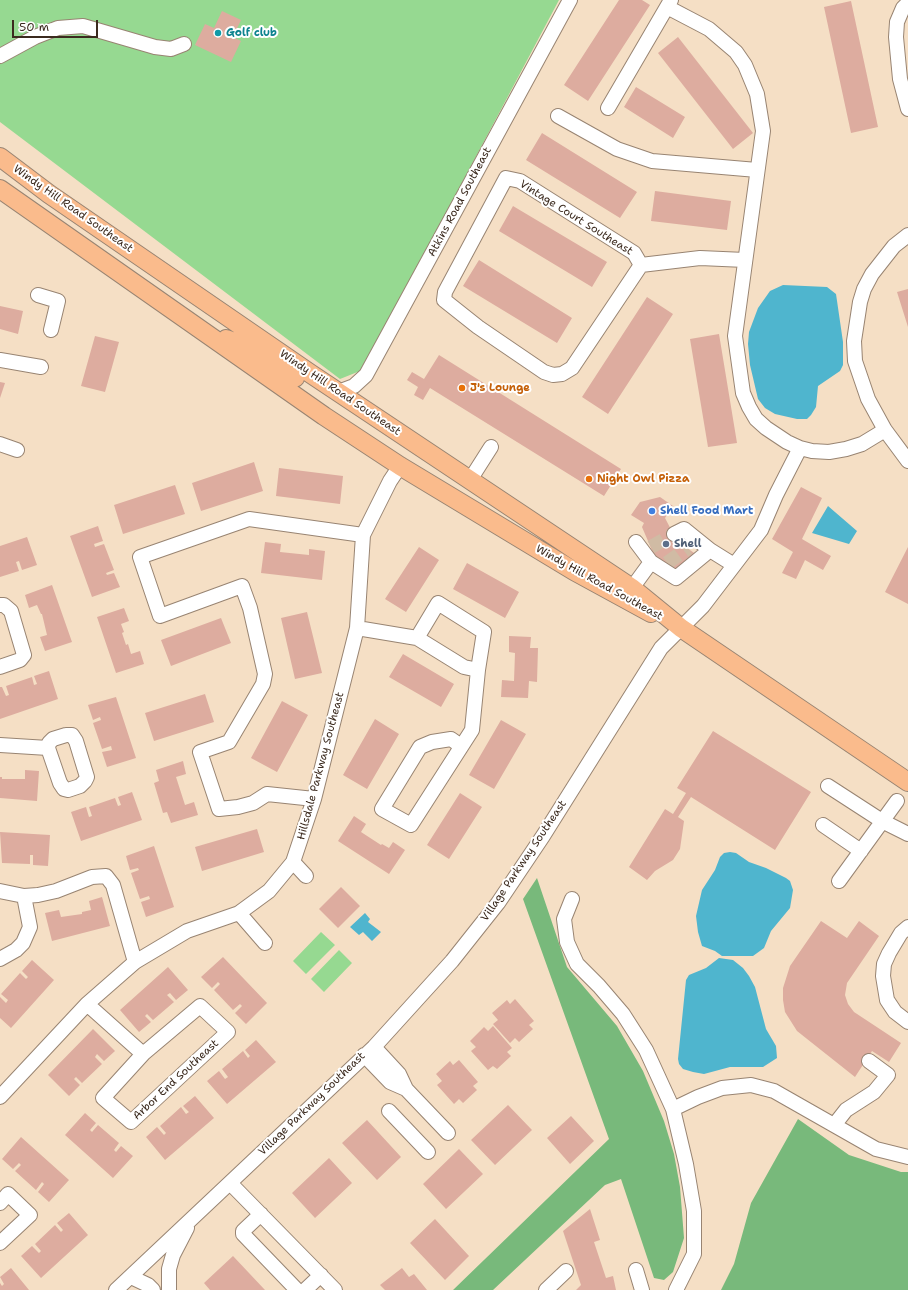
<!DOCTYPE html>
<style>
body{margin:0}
#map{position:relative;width:908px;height:1290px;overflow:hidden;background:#f5dfc5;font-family:"Shantell Sans",sans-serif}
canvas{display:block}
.scale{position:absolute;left:12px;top:20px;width:86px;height:18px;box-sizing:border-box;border:2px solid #3b2a1e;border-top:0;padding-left:5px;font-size:12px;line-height:14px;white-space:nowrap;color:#3b2a1e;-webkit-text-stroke:3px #fff;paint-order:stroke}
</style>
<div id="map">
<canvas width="908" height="1290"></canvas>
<div class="scale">50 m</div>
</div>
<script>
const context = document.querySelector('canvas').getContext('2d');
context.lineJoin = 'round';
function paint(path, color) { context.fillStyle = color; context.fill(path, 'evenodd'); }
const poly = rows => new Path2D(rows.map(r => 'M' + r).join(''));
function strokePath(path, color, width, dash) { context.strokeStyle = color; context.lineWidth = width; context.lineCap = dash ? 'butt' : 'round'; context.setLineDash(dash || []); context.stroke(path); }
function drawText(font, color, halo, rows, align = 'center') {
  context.font = font + ' "Shantell Sans",sans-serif'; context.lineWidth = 4; context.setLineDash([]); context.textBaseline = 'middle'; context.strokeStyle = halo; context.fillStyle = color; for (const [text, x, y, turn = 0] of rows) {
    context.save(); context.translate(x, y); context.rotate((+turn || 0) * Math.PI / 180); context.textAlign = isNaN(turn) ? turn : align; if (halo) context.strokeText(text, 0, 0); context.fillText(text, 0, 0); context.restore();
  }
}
paint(poly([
 [0,0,559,0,402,296,360,371,340,379,0,122],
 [321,932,335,945,306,974,293,961],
 [339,950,352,963,324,992,311,979]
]), '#96d991');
paint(poly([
 [537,878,567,967,617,1026,643,1071,664,1121,674,1154,680,1187,684,1238,673,1272,664,1280,654,1278,621,1179,605,1185,493,1290,453,1290,609,1139,523,899],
 [798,1119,849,1155,901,1172,908,1172,908,1290,721,1290,734,1264,751,1203]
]), '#78b97b');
paint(poly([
 [783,285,827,287,836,294,843,342,843,365,840,371,818,386,816,407,811,415,807,419,797,419,775,414,765,408,758,399,750,365,748,344,749,332,758,308,770,291],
 [828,506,857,531,849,544,812,533],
 [730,852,736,853,749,862,766,868,786,878,790,881,793,890,790,908,771,931,764,948,753,956,722,956,715,951,702,946,698,932,696,916,702,890,715,870,720,857,724,853],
 [365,913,370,919,368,922,381,932,372,941,363,932,359,935,350,927],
 [719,958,733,960,743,968,749,976,755,987,766,1029,776,1046,777,1058,763,1067,730,1067,704,1074,693,1072,683,1069,679,1064,678,1059,686,980,689,975,706,968]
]), '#4fb5ce');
paint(poly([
 [619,0,642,0,650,5,588,101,564,85],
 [851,1,878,127,851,133,824,7],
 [222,11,241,20,233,37,241,41,231,62,195,45,205,24,214,28],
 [678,37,753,133,733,149,658,53],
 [636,87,685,117,673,138,624,107],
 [542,133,637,192,620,218,526,160],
 [655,191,731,201,727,230,651,221],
 [513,206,607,262,592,287,499,231],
 [479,260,572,318,557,343,463,286],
 [908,289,908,327,897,292],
 [647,297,673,314,608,414,582,397],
 [0,306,23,311,18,334,0,329],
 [719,334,737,443,708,447,690,339],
 [95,336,119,342,105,392,81,386],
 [439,355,621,469,604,496,430,388,423,400,414,395,418,387,407,380,412,372,424,379],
 [0,382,5,383,0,398],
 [254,462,263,491,201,511,192,483],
 [279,468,343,476,340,504,276,496],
 [175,485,185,514,123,534,114,505],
 [801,487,822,498,802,539,831,556,823,570,805,560,796,579,782,573,793,552,772,539],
 [660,497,673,506,665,518,677,541,697,555,677,570,654,555,642,527,644,523,631,515,640,502],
 [98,526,103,541,94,544,95,547,104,544,114,570,106,573,107,575,114,573,120,587,92,597,70,536],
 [27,537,37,565,22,570,19,561,16,562,19,571,0,577,0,546],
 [265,542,281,544,280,552,309,555,309,549,325,551,322,580,261,573],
 [419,547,439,560,406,612,385,599],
 [908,547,908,604,885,592],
 [467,563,519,592,505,618,453,589],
 [52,585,72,642,45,651,40,637,47,635,42,614,41,614,37,605,29,608,25,595],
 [124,608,129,621,121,624,124,632,122,633,126,645,128,644,131,654,140,651,144,664,116,673,97,617],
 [307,612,322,673,295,679,281,618],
 [221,618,231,643,171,666,161,640],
 [509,636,531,637,530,648,538,648,537,682,529,681,528,698,501,697,502,680,514,681,515,653,509,652],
 [403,654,454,684,441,707,389,677],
 [49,671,58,699,0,719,0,687,2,687,6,696,9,695,6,686,32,677,34,685,37,684,34,676],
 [205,694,214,722,154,741,145,713],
 [116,697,136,758,107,767,102,752,112,750,111,746,102,749,93,723,101,720,100,717,93,720,88,705],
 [282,701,308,715,277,772,251,758],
 [375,719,399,734,367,789,343,775],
 [501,720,526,734,494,789,469,775],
 [713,731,811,792,775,850,691,797,678,817,684,821,680,849,673,860,655,871,647,880,629,867,665,809,673,814,686,793,677,788],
 [183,761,186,774,176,777,185,805,194,802,198,815,171,823,167,812,163,813,154,783,159,781,156,770],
 [25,770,39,771,37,801,0,798,0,777,2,777,2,779,25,779],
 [132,792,142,820,81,841,71,812,86,807,89,817,92,816,89,807,115,798,118,806,121,805,118,797],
 [460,793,482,807,449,859,427,845],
 [354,816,366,824,361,832,381,845,382,844,389,848,393,842,405,850,389,874,338,841],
 [257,829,264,852,202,871,195,847],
 [0,832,50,835,48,866,33,865,33,855,30,855,30,864,2,863],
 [154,846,174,907,146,917,141,902,150,899,149,896,140,899,131,873,139,870,138,868,130,870,126,856],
 [341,887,360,906,338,928,319,909],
 [102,897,110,926,52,941,45,913,59,910,61,917,82,914,82,912,91,910,89,901],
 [821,921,847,938,859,921,879,936,847,983,845,995,848,1004,854,1012,901,1043,889,1062,872,1051,855,1077,797,1031,785,1012,783,1000,783,988,790,966],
 [223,957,267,1003,246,1024,235,1013,242,1006,240,1004,233,1010,214,990,220,984,218,982,212,988,201,977],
 [32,960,54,980,11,1028,0,1018,0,997,6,1003,8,1000,1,994,20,973,26,979,28,977,22,971],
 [168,967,188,990,176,1000,170,993,167,995,174,1002,153,1020,147,1014,145,1016,151,1022,139,1032,120,1010],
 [515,999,534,1021,529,1025,533,1029,519,1042,515,1038,510,1043,493,1024,498,1020,492,1013,507,1000,510,1004],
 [493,1026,512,1048,507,1052,511,1056,497,1069,493,1066,488,1070,471,1051,476,1047,470,1041,484,1027,488,1031],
 [93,1029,115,1051,104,1061,97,1054,95,1057,102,1064,82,1083,76,1077,74,1079,80,1085,69,1096,48,1075],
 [256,1040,276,1062,227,1104,207,1081,219,1071,225,1079,228,1077,222,1069,243,1051,248,1058,250,1056,245,1050],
 [459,1060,478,1082,473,1086,477,1090,463,1103,459,1099,454,1104,437,1085,442,1081,436,1074,450,1061,453,1065],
 [195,1096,214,1118,165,1160,146,1137,157,1127,164,1135,166,1133,160,1126,181,1107,186,1114,189,1112,183,1106],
 [508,1105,532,1130,495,1165,471,1140],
 [85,1113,96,1123,90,1130,92,1132,98,1125,119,1143,114,1150,116,1152,121,1146,133,1156,113,1178,65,1135],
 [571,1116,594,1141,570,1164,547,1138],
 [367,1120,401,1157,377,1180,342,1143],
 [21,1137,69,1180,49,1202,38,1192,44,1184,42,1182,36,1190,15,1171,21,1165,19,1163,13,1169,2,1159],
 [459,1149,483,1174,446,1209,423,1184],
 [329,1158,352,1183,315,1218,292,1193],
 [590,1209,600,1240,594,1242,606,1278,613,1276,616,1290,576,1290,581,1285,563,1231],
 [69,1213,88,1235,41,1278,21,1256,32,1246,39,1253,41,1251,35,1244,55,1225,61,1232,63,1230,57,1223],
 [435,1219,469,1256,445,1280,410,1243],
 [233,1256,265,1290,210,1290,204,1283],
 [11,1268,29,1290,0,1290,0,1283,2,1286,4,1284,0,1277],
 [402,1268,409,1277,414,1274,427,1290,385,1290,380,1285]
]), '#ddac9f');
strokePath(poly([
 [651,547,674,534],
 [667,563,688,548]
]), '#d0bba4', 14, [14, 7]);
const minor = poly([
 [908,3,903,8,897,22,896,37,900,79,908,109],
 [667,7,709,29,736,52,745,65,757,94,763,131,735,336,743,393,749,407,756,419,766,428,787,442,800,448,812,451,829,452,846,449,862,444,885,430],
 [0,56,35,37,58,28,83,26,155,47,171,49,184,44],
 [608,108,671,0],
 [558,116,617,149,652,161,757,170],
 [908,235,894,246,872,274,864,289,860,302,854,341,855,361,868,399,885,430,908,461],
 [641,265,572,368,562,374,553,375,544,372,478,327,444,300,445,292,506,178,520,181,634,253,641,265,700,258,745,260],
 [38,295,58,301,51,330],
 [0,360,41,367],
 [338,392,354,386,366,375,570,0],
 [0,444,17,450],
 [470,480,491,447],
 [674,534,684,529,710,550,734,565],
 [636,542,651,562,676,578,710,550],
 [632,588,651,562],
 [0,605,4,605,11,611,24,655,20,660,0,667],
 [357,628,417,638,464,667,478,670,472,730,411,825,382,809,420,747,432,742,451,739,461,746],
 [417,638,438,603,484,632,478,670],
 [66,735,72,735,76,741,87,777,85,781,80,786,68,790,64,789,60,783,48,748,49,743,53,739,66,735],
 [0,745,48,748],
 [828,786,882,821,908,834],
 [314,799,267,794,253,803,238,807,219,809,200,752,229,742,263,684,265,674,250,608,242,586,160,616,140,557,249,519,363,535],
 [823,825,861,851],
 [293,862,306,876],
 [839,881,897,801],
 [0,891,24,896,30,927,23,943,16,950,0,959],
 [24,896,38,895,56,891,92,877,106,876,113,885,135,962],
 [572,899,564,919,567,942,577,964,599,986,623,1014,646,1050,673,1109,686,1164,694,1211,694,1254,676,1290],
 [239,913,265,943],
 [908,927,901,933,889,953,884,964,883,976,887,1000,895,1012,908,1022],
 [87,1004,143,1054,200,1006,228,1032,131,1122,103,1098,143,1054],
 [374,1047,399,1074,406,1089,448,1133],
 [364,1055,390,1082,406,1089],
 [0,1097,87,1004,135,962,187,931,239,913,269,891,293,862,314,799,357,628,363,535,390,481,400,466],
 [673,1109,698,1097,722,1088,751,1085,774,1091,876,1149,908,1157],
 [389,1111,428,1152],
 [835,1124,846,1110,874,1092,888,1075,869,1061],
 [230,1183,335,1290],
 [0,1203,8,1194,30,1215,0,1243],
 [261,1214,243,1231,243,1234,297,1290],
 [636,1270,642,1290],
 [131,1277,148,1285,153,1290],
 [116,1290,374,1047,452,961,498,903,543,836,661,648,703,606,761,530,776,495,800,448],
 [169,1290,169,1269,173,1255,187,1228],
 [305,1290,321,1275],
 [546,1290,566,1271]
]);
const major = poly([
 [0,157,49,194,311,374,632,588,681,628,908,782],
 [0,189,324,416,400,466,574,571,651,613],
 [226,339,249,347,295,378]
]);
strokePath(minor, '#988472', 16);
strokePath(major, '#988472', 20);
strokePath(minor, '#fff', 14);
strokePath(major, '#fabb8c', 18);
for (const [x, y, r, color] of [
 [218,33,4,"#0f9aa8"],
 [462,388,4,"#e8710a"],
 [589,479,4,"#e8710a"],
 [652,511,4,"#3f7fe0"],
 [666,544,4,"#5c6f8a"]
]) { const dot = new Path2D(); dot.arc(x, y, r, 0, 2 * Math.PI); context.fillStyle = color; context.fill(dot); strokePath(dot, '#fff', 1.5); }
drawText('bold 11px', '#0d838f', '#fff', [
 ["Golf club",226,33]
], 'left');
drawText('11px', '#3b2a1e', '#fff', [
 ["Atkins Road Southeast",460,202,-62],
 ["Windy Hill Road Southeast",73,209,35],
 ["Vintage Court Southeast",576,218,32],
 ["Windy Hill Road Southeast",340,393,34],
 ["Windy Hill Road Southeast",599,583,29],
 ["Hillsdale Parkway Southeast",321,766,-75],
 ["Village Parkway Southeast",524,861,-56],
 ["Arbor End Southeast",176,1080,-43],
 ["Village Parkway Southeast",312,1104,-44]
]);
drawText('bold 11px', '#c56008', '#fff', [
 ["J's Lounge",470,388],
 ["Night Owl Pizza",597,479]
], 'left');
drawText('bold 11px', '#366cbe', '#fff', [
 ["Shell Food Mart",660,511]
], 'left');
drawText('bold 11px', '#4e5e75', '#fff', [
 ["Shell",674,544]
], 'left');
</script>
